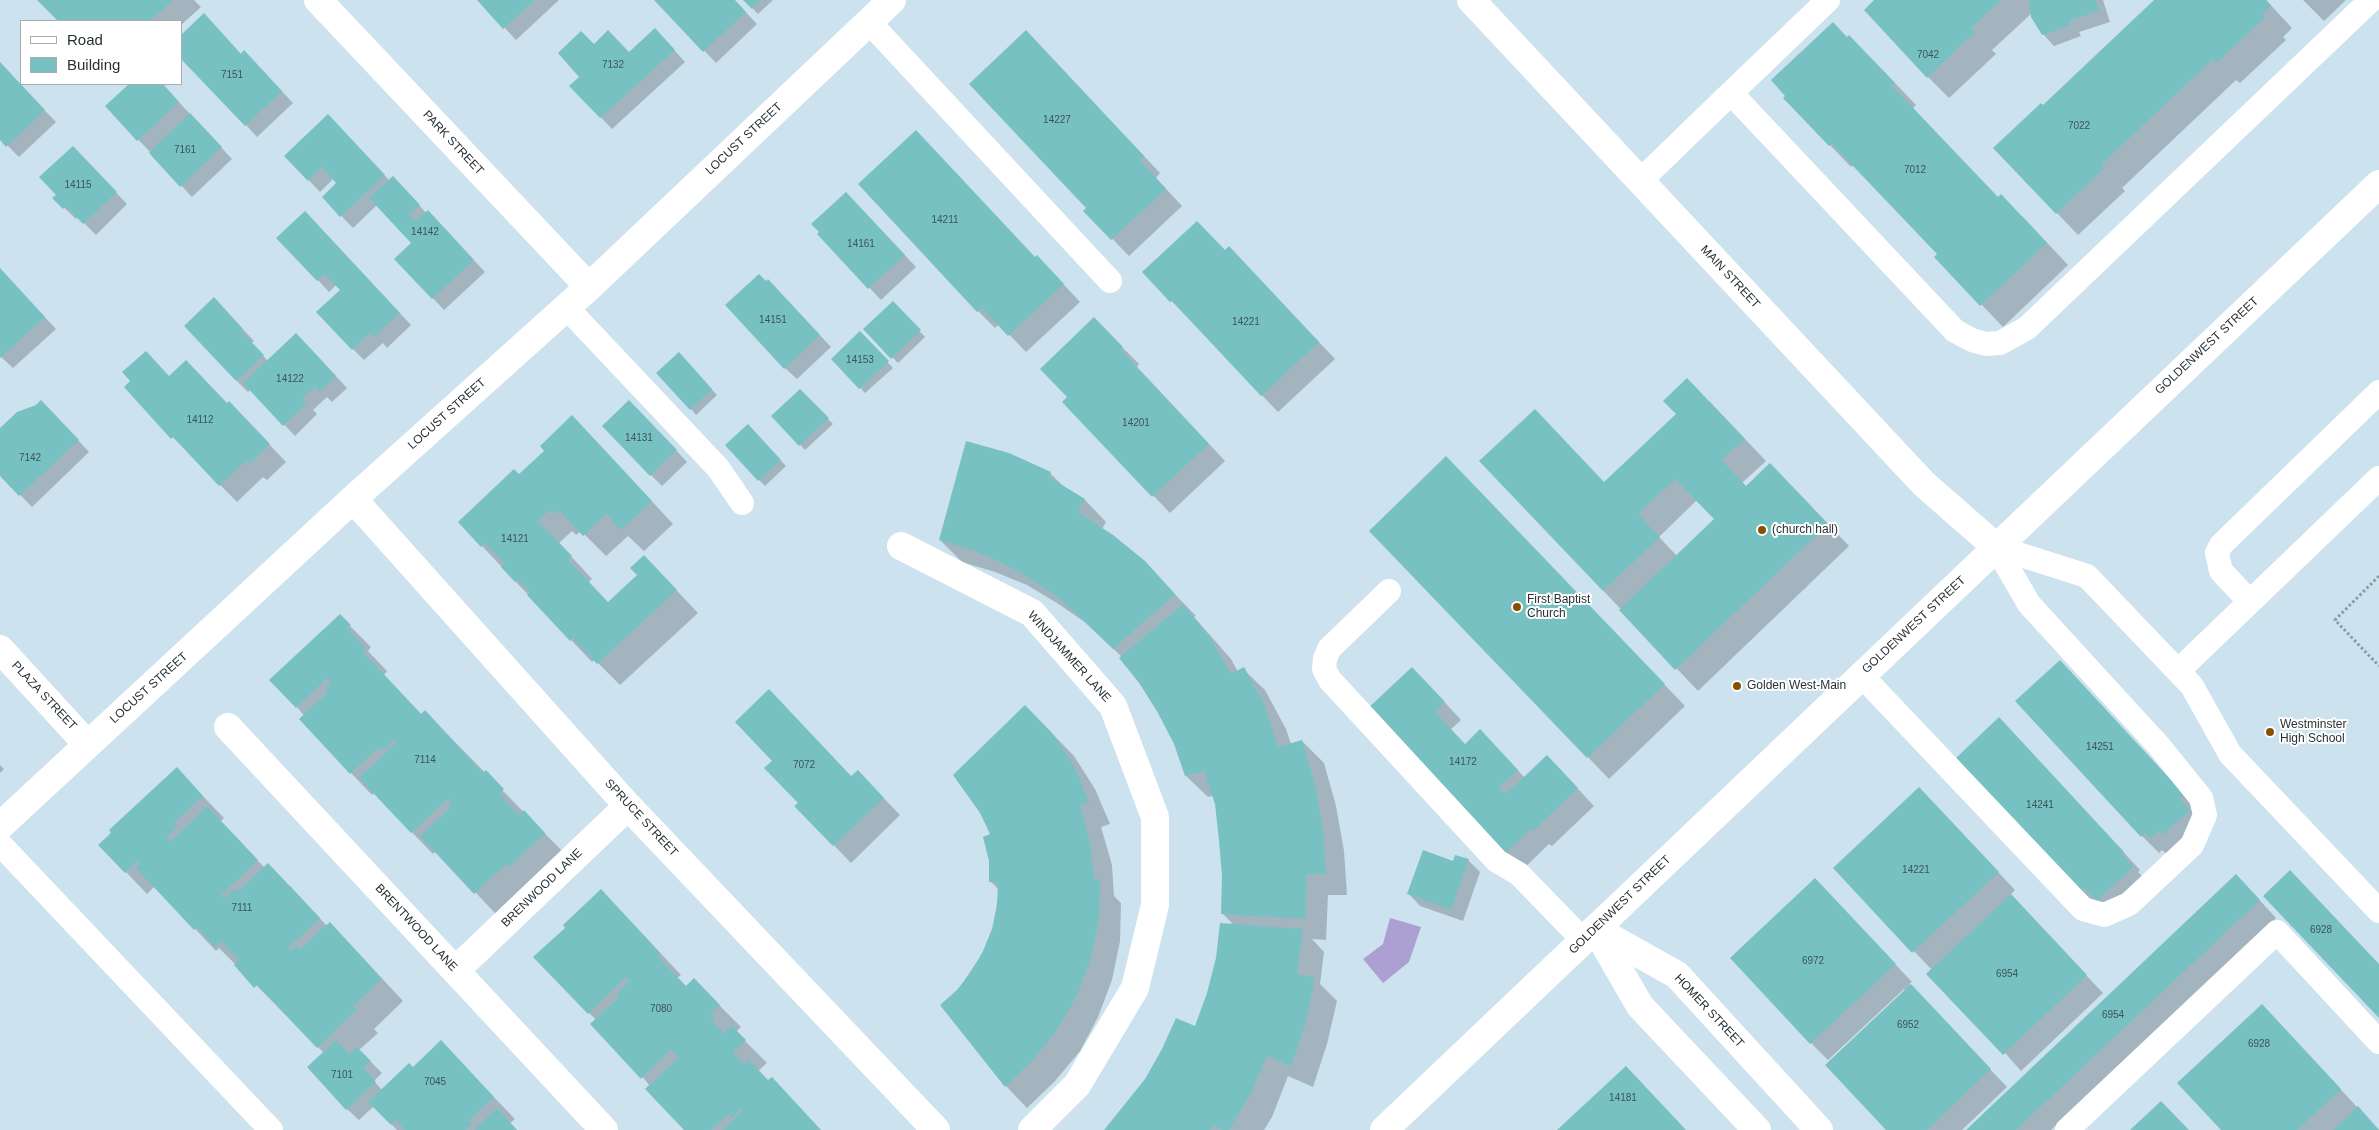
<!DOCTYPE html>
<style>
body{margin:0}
#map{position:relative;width:2379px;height:1130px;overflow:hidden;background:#cce2ee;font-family:Helvetica,sans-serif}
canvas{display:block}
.legend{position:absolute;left:20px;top:20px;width:162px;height:65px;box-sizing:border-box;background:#fff;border:1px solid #a9adae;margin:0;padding:6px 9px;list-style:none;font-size:15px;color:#283135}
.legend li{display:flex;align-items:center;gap:10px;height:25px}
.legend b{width:25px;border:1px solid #a9adae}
</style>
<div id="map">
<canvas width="2379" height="1130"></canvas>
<ul class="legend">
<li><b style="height:6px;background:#fff"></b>Road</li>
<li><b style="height:14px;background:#77c1c3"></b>Building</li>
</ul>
</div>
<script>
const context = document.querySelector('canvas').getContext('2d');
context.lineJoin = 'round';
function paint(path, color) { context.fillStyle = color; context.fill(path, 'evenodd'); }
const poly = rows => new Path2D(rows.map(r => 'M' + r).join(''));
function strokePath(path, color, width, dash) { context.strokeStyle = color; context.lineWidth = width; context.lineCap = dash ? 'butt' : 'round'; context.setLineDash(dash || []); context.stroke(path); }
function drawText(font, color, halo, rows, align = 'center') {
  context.font = font + ' Helvetica,sans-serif'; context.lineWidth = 4; context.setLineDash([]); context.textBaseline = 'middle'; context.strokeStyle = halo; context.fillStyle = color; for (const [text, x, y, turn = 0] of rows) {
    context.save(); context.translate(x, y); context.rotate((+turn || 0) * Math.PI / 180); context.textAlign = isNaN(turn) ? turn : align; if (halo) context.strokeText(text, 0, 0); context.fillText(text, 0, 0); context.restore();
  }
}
paint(poly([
 [1390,918,1421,927,1409,962,1383,983,1363,959,1383,944]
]), '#ac9fd1');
paint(poly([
 [39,0,194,0,201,7,181,25,181,21,59,21],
 [479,0,559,0,516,40],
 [656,0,734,0,757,24,716,63],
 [745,0,773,0,758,14],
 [1876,0,2103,0,2110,22,2079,32,2081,36,2054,46,2043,34,2032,13,1992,50,1996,54,1949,98,1928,77],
 [2156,0,2266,0,2292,28,2283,37,2286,40,2240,83,2236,80,2122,188,2125,191,2078,235,1995,148,2043,107],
 [2303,0,2346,0,2324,21],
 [666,41,685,62,612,129,571,86,581,77,594,45,629,53],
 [1043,49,1160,173,1156,178,1182,206,1129,256,1085,211,1088,208],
 [242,55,256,64,293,103,257,137,246,125],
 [1871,58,1916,105,1913,108,1998,198,2023,217,2068,265,2003,327,1936,257,1939,254,1854,165,1851,167,1830,145],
 [0,64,56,122,19,157,0,138],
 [131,84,162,84,232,159,192,197,107,106],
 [339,128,390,181,405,189,426,213,439,223,485,272,444,310,396,259,413,243,377,205,353,228,323,197,338,183,334,178,320,192,286,156],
 [84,159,127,204,96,235,78,217,76,219,54,198],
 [860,184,1035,258,1054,274,1080,302,1026,352,999,324,995,328,978,311],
 [857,205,916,267,881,300,819,234],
 [316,224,411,325,387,348,383,343,364,360,353,349,341,290,336,285,329,292,318,280],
 [1225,251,1246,265,1335,359,1278,412,1144,272],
 [0,270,56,329,13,368,0,356],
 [779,292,831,347,797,379,785,368],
 [893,303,925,337,898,363,865,329],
 [225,310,254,341,251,343,268,361,308,346,347,388,332,402,327,397,313,410,317,414,295,436,251,389,248,392,237,381,185,326],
 [860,333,893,368,865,393,833,359],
 [1111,336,1139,364,1137,367,1225,461,1170,513,1064,402],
 [684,360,717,395,696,415,691,409],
 [170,377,246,420,286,462,267,480,263,477,237,502,138,402],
 [800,391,833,424,805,450,773,416],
 [1709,401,1766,461,1742,483,1747,488,1792,486,1849,546,1698,691,1481,461,1605,483],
 [1697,500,1716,519,1677,556,1659,537],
 [53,413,89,452,32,507,0,474,0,430],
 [641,413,687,462,662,486,651,475],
 [748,426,786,466,765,486,726,446],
 [594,439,673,524,644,551,628,536,606,556,581,531,576,535,572,531,559,543,592,579,589,582,608,603,638,575,665,578,698,613,620,685,595,660,592,662,571,640,482,546,519,476],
 [1050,473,1065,488,1085,500,1106,522,1102,529,1166,585,1196,616,1194,617,1231,659,1238,672,1243,669,1265,690,1286,729,1291,744,1302,741,1324,763,1336,806,1344,851,1347,895,1328,895,1326,940,1312,939,1324,952,1320,984,1337,1001,1327,1044,1313,1087,1288,1076,1272,1117,1264,1130,1105,1130,1196,1028,1234,925,1222,913,1223,876,1216,804,1213,796,1208,797,1186,776,1175,744,1159,713,1122,657,1086,623,1057,603,1027,585,995,572,962,562,940,540],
 [1468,480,1685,706,1609,779,1371,531],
 [340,616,371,647,368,651,387,671,384,675,422,715,447,734,566,855,496,914,436,851,433,854,374,793,372,795,351,773,297,707],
 [2060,662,2200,812,2206,828,2168,855,2162,850,2159,853,2142,836],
 [1429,685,1461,720,1451,729,1465,745,1497,748,1525,778,1564,774,1594,806,1552,846,1549,844,1520,872,1367,710],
 [1047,728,1074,756,1095,789,1110,824,1101,827,1112,865,1114,896,1121,903,1120,941,1112,980,1098,1017,1080,1051,1055,1081,1027,1108,1006,1086,958,990,984,951,993,929,999,890,991,882,992,835],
 [2016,736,2140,870,2138,872,2150,884,2099,908,2083,892],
 [774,761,852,777,875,789,900,815,851,863,796,806,800,803],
 [0,765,4,769,0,773],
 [198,791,224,818,220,822,265,868,290,886,327,926,351,945,403,1001,374,1029,378,1033,359,1050,382,1073,374,1081,382,1090,413,1068,462,1064,515,1119,510,1123,517,1130,397,1130,374,1106,359,1120,347,1109,324,1053,219,948,216,951,155,886,147,894,126,872],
 [1936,806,2015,890,2010,895,2103,993,2021,1071,1932,970,1835,868],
 [1468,860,1480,872,1463,921,1420,906,1409,894,1453,863],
 [2253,893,2276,918,2051,1130,1967,1130],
 [1832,897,1912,982,1909,984,2007,1087,1962,1130,1887,1130,1906,991,1904,989,1828,1060,1811,1043],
 [622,912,681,975,677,978,686,988,716,1002,741,1027,736,1032,767,1063,758,1071,821,1130,686,1130,596,1020,535,957],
 [2279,1023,2357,1107,2379,1130,2223,1130]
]), '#0003');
paint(poly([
 [37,0,173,0,150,21,58,21],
 [477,0,535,0,503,29],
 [654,0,735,0,746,12,703,52],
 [743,0,761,0,752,9],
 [1874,0,2001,0,1971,28,1975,32,1927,78,1864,10],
 [2029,0,2096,0,2099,10,2069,21,2071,25,2042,35,2031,17],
 [2154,0,2266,0,2271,5,2262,14,2265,17,2217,63,2213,59,2101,165,2104,168,2056,214,1993,148,2041,103,2043,105],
 [204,13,241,54,244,50,282,91,245,126,181,59,181,35],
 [1833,22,1847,37,1849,35,1895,83,1892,86,1998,197,2001,194,2047,243,1980,306,1934,257,1937,254,1832,144,1829,146,1783,98,1785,96,1771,80],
 [655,28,675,50,600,118,569,86,579,77,558,53,581,31,594,44,608,30,629,52],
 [1026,30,1144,156,1140,160,1166,189,1111,240,1083,211,1086,208,969,84],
 [0,62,45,110,6,147,0,140],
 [129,84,163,84,179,102,137,141,105,106],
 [190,113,222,147,180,187,149,153],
 [328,114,385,175,340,217,322,197,336,183,322,167,308,181,284,156],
 [916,130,1035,257,1037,255,1064,284,1008,336,982,308,977,312,858,184],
 [73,146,117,192,83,224,66,206,63,209,52,198,56,195,39,177],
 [393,176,420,205,409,215,415,221,428,210,474,260,432,299,394,259,411,243,369,198],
 [846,192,905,255,868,289,817,234,819,232,811,224],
 [305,211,400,313,374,337,370,333,352,350,316,312,340,290,324,274,317,281,276,238],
 [1197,221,1225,250,1229,246,1319,342,1261,396,1172,301,1170,302,1142,272],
 [0,268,45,317,0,358],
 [759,274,766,281,768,279,820,335,784,369,725,305],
 [214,297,243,329,241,331,264,355,236,381,184,326],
 [893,301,921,330,891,359,863,329],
 [1094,317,1123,347,1121,350,1209,444,1152,497,1062,402,1067,397,1040,369],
 [860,331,889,361,859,389,831,359],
 [296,333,336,376,320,392,315,387,303,398,306,402,303,407,283,426,243,383],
 [146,351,169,376,186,360,227,403,229,401,270,444,249,464,246,461,219,486,173,437,171,439,124,387,130,381,122,372],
 [679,352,712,389,690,410,656,373],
 [1687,378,1745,439,1721,460,1746,486,1770,463,1828,524,1675,670,1619,610,1714,519,1675,479,1638,514,1660,537,1603,591,1479,461,1535,409,1604,482,1676,414,1663,401],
 [800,389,829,418,799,446,771,416],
 [41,400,79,440,19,496,0,476,0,428,17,412,36,405],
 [629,400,677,450,650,476,602,426],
 [572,415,652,501,621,530,606,514,583,536,559,510,554,514,550,510,538,521,572,556,568,560,608,602,637,575,630,568,644,555,677,590,597,664,573,638,570,641,527,595,530,592,518,579,515,582,501,567,505,563,485,543,481,547,458,522,514,469,519,474,544,451,540,446],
 [748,424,781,460,758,481,725,445],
 [966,441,1009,453,1051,472,1049,477,1085,499,1078,512,1113,535,1145,561,1175,594,1113,649,1063,601,1034,581,1004,564,972,550,939,540],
 [1446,456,1665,684,1587,758,1369,531],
 [1183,604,1209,636,1231,674,1244,667,1265,706,1278,747,1302,740,1315,784,1323,829,1326,874,1307,874,1305,919,1221,914,1222,876,1219,840,1215,804,1204,771,1185,776,1174,744,1158,713,1140,684,1119,658],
 [340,614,351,625,347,628,366,649,363,652,421,714,425,710,483,773,486,770,504,789,499,794,519,815,524,810,545,833,509,867,506,864,474,894,420,836,452,806,448,803,451,800,449,798,411,833,359,778,397,742,395,739,382,751,379,747,350,774,299,719,328,692,325,688,331,683,327,678,296,708,269,680],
 [2060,660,2184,794,2180,799,2190,810,2163,835,2159,831,2150,839,2145,833,2141,837,2015,701],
 [1412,667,1445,702,1435,712,1465,744,1480,729,1518,770,1499,787,1506,794,1547,755,1578,788,1534,830,1532,828,1502,856,1366,710],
 [769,689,851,776,858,770,884,798,833,846,794,806,798,803,764,768,772,761,735,722],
 [1025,705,1052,733,1074,766,1089,802,1080,805,1090,842,1094,879,1100,880,1099,919,1091,958,1077,995,1058,1029,1033,1060,1005,1087,940,1005,957,990,972,971,983,951,992,929,997,906,998,882,989,882,989,861,983,837,990,834,980,813,953,775],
 [1999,717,2124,852,2122,854,2133,867,2097,901,2084,888,2082,893,1956,758],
 [177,767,203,796,174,823,177,827,166,838,170,842,207,806,258,860,221,895,224,898,234,889,237,892,268,863,320,918,288,948,291,951,297,946,300,949,330,922,382,979,353,1006,357,1010,317,1048,257,985,254,988,234,965,239,960,221,941,215,947,197,927,194,930,136,868,140,864,137,861,125,873,98,845,111,833,109,830],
 [1919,787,1999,872,1912,953,1833,868],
 [1423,850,1453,861,1455,855,1469,859,1451,910,1407,894],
 [2290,870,2379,964,2379,1018,2263,896],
 [2236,874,2260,900,2016,1130,1966,1130],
 [1815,878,1896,964,1810,1044,1730,958],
 [601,889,660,953,657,956,686,986,694,978,720,1005,711,1013,715,1017,711,1020,724,1033,731,1025,746,1040,733,1053,744,1065,749,1060,768,1080,772,1077,821,1130,723,1130,743,1110,741,1108,732,1118,728,1114,711,1130,684,1130,645,1089,679,1057,671,1049,641,1079,590,1024,620,996,617,993,629,981,626,977,588,1014,533,957,565,928,563,925],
 [2011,894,2087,975,2003,1055,1926,974],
 [1220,923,1303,929,1297,974,1315,978,1306,1022,1291,1066,1267,1056,1250,1095,1229,1130,1223,1130,1214,1125,1210,1130,1104,1130,1145,1079,1162,1049,1176,1018,1195,1026,1207,993,1216,958],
 [1911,984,1991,1069,1927,1130,1886,1130,1825,1065],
 [2262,1004,2341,1089,2297,1130,2221,1130,2177,1083],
 [336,1040,349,1054,357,1047,371,1061,363,1068,376,1082,346,1110,307,1067],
 [441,1040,494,1097,468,1121,472,1124,465,1130,405,1130,396,1120,391,1125,368,1102,409,1063,413,1067],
 [1626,1066,1686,1130,1557,1130],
 [2161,1101,2189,1130,2130,1130],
 [2358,1106,2379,1130,2333,1130],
 [497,1108,517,1130,474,1130]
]), '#77c1c3');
strokePath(poly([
 [2379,576,2335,620,2379,666]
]), '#899aa3', 3, [2.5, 2.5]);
strokePath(poly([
 [1828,0,1731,93,1955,331,1972,340,1986,344,2000,343,2027,328,2371,0],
 [869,22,1110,281],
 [1640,181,1731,93],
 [566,307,718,468,742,503],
 [1996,547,2087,576,2192,686,2230,754,2379,911],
 [1389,591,1329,649,1325,659,1324,669,1330,680,1497,861,1519,874,1583,940],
 [2250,602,2221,571,2217,553,2221,545,2379,392],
 [2178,671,2379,478],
 [1861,675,2083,909,2104,915,2129,904,2192,845,2205,815,2201,798,2159,746,2029,604,1996,547],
 [0,844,271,1130],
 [2067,1130,2277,932,2379,1042]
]), '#fff', 24);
strokePath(poly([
 [353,499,628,806,936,1130],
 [901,546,1032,613,1113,706,1155,817,1155,905,1135,988,1077,1085,1032,1130],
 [228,727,604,1130],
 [1595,929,1677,975,1819,1130],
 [1596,930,1640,1006,1757,1130],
 [456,970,628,806]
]), '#fff', 28);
strokePath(poly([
 [318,0,589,287],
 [1471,0,1924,484,1996,547],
 [0,649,87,744],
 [0,826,353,499,589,287,892,0],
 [1384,1130,2379,184]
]), '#fff', 28);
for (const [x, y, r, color] of [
 [1762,530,5,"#885101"],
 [1517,607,5,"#885101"],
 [1737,686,5,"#885101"],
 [2270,732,5,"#885101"]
]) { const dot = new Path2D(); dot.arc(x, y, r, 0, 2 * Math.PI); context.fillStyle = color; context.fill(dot); strokePath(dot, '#fff', 2); }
drawText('10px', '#3c5558', null, [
 ["7042",1928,55],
 ["7132",613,65],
 ["7151",232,75],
 ["14227",1057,120],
 ["7022",2079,126],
 ["7161",185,150],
 ["7012",1915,170],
 ["14115",78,185],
 ["14211",945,220],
 ["14142",425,232],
 ["14161",861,244],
 ["14151",773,320],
 ["14221",1246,322],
 ["14153",860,360],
 ["14122",290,379],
 ["14112",200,420],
 ["14201",1136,423],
 ["14131",639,438],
 ["7142",30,458],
 ["14121",515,539],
 ["14251",2100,747],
 ["7114",425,760],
 ["14172",1463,762],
 ["7072",804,765],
 ["14241",2040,805],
 ["14221",1916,870],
 ["7111",242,908],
 ["6928",2321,930],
 ["6972",1813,961],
 ["6954",2007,974],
 ["7080",661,1009],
 ["6954",2113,1015],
 ["6952",1908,1025],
 ["6928",2259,1044],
 ["7101",342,1075],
 ["7045",435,1082],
 ["14181",1623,1098]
]);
drawText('12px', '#283135', '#fff', [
 ["LOCUST STREET",744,139,-43],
 ["PARK STREET",453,143,47],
 ["MAIN STREET",1730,277,47],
 ["GOLDENWEST STREET",2207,346,-43],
 ["LOCUST STREET",447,414,-42],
 ["GOLDENWEST STREET",1914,625,-43],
 ["WINDJAMMER LANE",1069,657,48],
 ["LOCUST STREET",149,688,-42],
 ["PLAZA STREET",44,696,47],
 ["SPRUCE STREET",641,818,47],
 ["BRENWOOD LANE",542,888,-44],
 ["GOLDENWEST STREET",1620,905,-44],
 ["BRENTWOOD LANE",416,928,47],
 ["HOMER STREET",1709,1011,47]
]);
drawText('12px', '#283135', '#fff', [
 ["(church hall)",1772,530],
 ["First Baptist",1527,600],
 ["Church",1527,614],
 ["Golden West-Main",1747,686],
 ["Westminster",2280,725],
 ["High School",2280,739]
], 'left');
</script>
